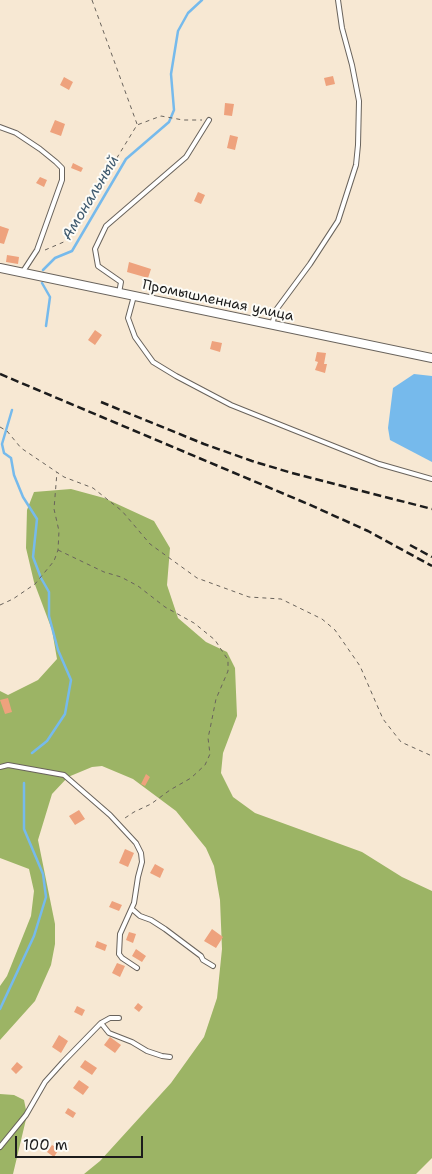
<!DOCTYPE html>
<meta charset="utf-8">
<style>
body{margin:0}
#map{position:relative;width:432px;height:1174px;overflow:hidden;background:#f7e8d3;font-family:"Shantell Sans",sans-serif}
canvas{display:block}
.scale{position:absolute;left:15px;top:1136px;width:128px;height:22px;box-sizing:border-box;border:2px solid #1c1c1c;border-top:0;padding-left:6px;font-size:15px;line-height:18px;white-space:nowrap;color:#1c1c1c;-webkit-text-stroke:4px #fdfcf7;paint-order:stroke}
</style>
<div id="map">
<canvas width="432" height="1174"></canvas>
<div class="scale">100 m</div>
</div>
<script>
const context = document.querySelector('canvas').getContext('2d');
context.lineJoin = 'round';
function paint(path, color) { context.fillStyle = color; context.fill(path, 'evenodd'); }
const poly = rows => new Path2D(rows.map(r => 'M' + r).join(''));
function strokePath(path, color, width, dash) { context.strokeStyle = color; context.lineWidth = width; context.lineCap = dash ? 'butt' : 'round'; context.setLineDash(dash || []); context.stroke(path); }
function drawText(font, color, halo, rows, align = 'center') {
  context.font = font + ' "Shantell Sans",sans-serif'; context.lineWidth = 4; context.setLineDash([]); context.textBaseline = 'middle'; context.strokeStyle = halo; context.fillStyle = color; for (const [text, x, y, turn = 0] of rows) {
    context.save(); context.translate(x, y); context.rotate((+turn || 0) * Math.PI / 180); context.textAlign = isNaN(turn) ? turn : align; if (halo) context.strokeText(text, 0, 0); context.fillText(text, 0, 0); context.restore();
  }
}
paint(poly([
 [71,489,104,498,154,521,170,548,167,585,178,618,206,642,227,652,235,668,237,716,223,753,221,773,233,797,255,813,362,852,402,877,432,891,432,1158,416,1174,84,1174,100,1161,171,1083,204,1037,217,998,222,949,220,900,214,866,206,848,176,811,133,779,102,766,92,767,68,777,52,794,38,840,55,924,55,944,51,965,35,1001,0,1040,0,986,7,976,31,916,34,891,29,869,0,858,0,691,8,695,38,680,57,659,52,630,34,582,26,548,27,510,34,492],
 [0,1094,14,1095,24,1100,27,1115,13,1174,0,1174]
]), '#9cb465');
paint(poly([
 [414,374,432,376,432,462,390,440,388,428,393,388]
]), '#76baec');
strokePath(poly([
 [43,270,55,258,72,251,126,159,169,122,174,110,171,74,178,31,188,13,202,0],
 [42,283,50,297,46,326],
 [12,410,2,444,4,453,11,458,14,475,23,497,37,519,33,557,41,578,49,592,49,616,58,650,71,680,65,714,47,741,32,753],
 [0,1009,34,936,46,897,43,874,24,829,24,783]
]), '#76baec', 2.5);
paint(poly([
 [333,76,335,84,326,86,324,78],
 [64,77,73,82,69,90,60,85],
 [225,103,234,104,232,116,224,115],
 [55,120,65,124,61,136,50,132],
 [230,135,238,137,235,150,227,148],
 [73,163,83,168,81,172,71,168],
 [40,177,47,180,44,187,36,183],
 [198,192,205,195,201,204,194,201],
 [0,226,9,229,4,244,0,243],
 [7,255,19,257,18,264,6,262],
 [129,262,151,269,148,278,127,272],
 [95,330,102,335,95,345,88,340],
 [212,341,222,343,220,352,210,349],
 [317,352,326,353,324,364,327,364,325,373,315,370,318,362,315,361],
 [8,698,12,712,5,714,0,700],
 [146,774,150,777,145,786,141,784],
 [79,810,85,819,75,825,69,816],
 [125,849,134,853,128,867,119,863],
 [155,864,164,869,160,878,150,873],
 [112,901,122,905,119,911,109,907],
 [212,929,223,937,216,948,204,941],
 [129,932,136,934,133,943,126,940],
 [97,941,107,945,105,951,95,947],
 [136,949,146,956,142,962,132,956],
 [117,963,125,966,120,977,112,973],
 [138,1003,143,1007,139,1012,134,1008],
 [77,1006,85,1010,82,1016,74,1012],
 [59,1035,68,1041,61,1053,52,1047],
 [110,1037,121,1045,115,1053,104,1045],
 [85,1060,97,1068,92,1075,80,1067],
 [17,1062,23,1067,16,1074,11,1069],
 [79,1080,89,1087,83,1095,73,1088],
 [68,1108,76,1113,73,1118,65,1113],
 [52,1145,59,1149,54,1157,47,1152]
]), '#eea27d');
const lane = poly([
 [0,127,16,133,40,149,56,162,62,168,62,180,37,250,22,273],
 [119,293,121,282,98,266,95,249,106,226,186,157,209,120],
 [134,296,128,318,135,337,153,362,176,376,231,405,291,429,379,464,432,479],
 [272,325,276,310,310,264,338,221,356,165,358,145,359,101,352,65,342,28,338,0],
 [0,767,8,765,64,775,110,815,136,843,141,853,142,862,138,877,134,903,120,934,119,954,122,958,137,968],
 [132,909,140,916,151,920,165,929,201,956,203,960,213,966],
 [101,1023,109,1033,132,1042,147,1051,162,1056,170,1057],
 [0,1147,26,1115,45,1082,63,1062,101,1023,110,1018,119,1018]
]);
const street = poly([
 [0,268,432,358]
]);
strokePath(lane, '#69635c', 6);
strokePath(street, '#69635c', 10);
strokePath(poly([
 [92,0,137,124],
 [45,250,66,241,137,125,161,116,183,120,202,120],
 [0,427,7,431,21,448,64,477,93,488,122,511,150,544,197,578,249,597,281,599,322,619,335,630,360,666,383,719,401,742,432,756],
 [58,550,104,572,121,577,138,586,165,607,194,623,215,640,228,660,228,671,216,699,210,729,208,738,210,754,205,765,191,778,170,790,151,804,134,812,122,820],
 [0,605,13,599,35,584,54,561,58,550,59,531,54,509,57,472]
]), '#69635c', 1, [4, 4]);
strokePath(lane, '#fff', 4);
strokePath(street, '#fff', 8);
strokePath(poly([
 [0,374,308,504,368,531,432,566],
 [101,402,204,444,252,461,292,473,432,509],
 [410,545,432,557]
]), '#1c1c1c', 2.5, [8, 4]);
drawText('14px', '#1c1c1c', '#fdfcf7', [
 ["Промышленная улица",218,301,12]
]);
drawText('italic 15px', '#405b6f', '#fdfcf7', [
 ["Амональный",91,198,-59]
]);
</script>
